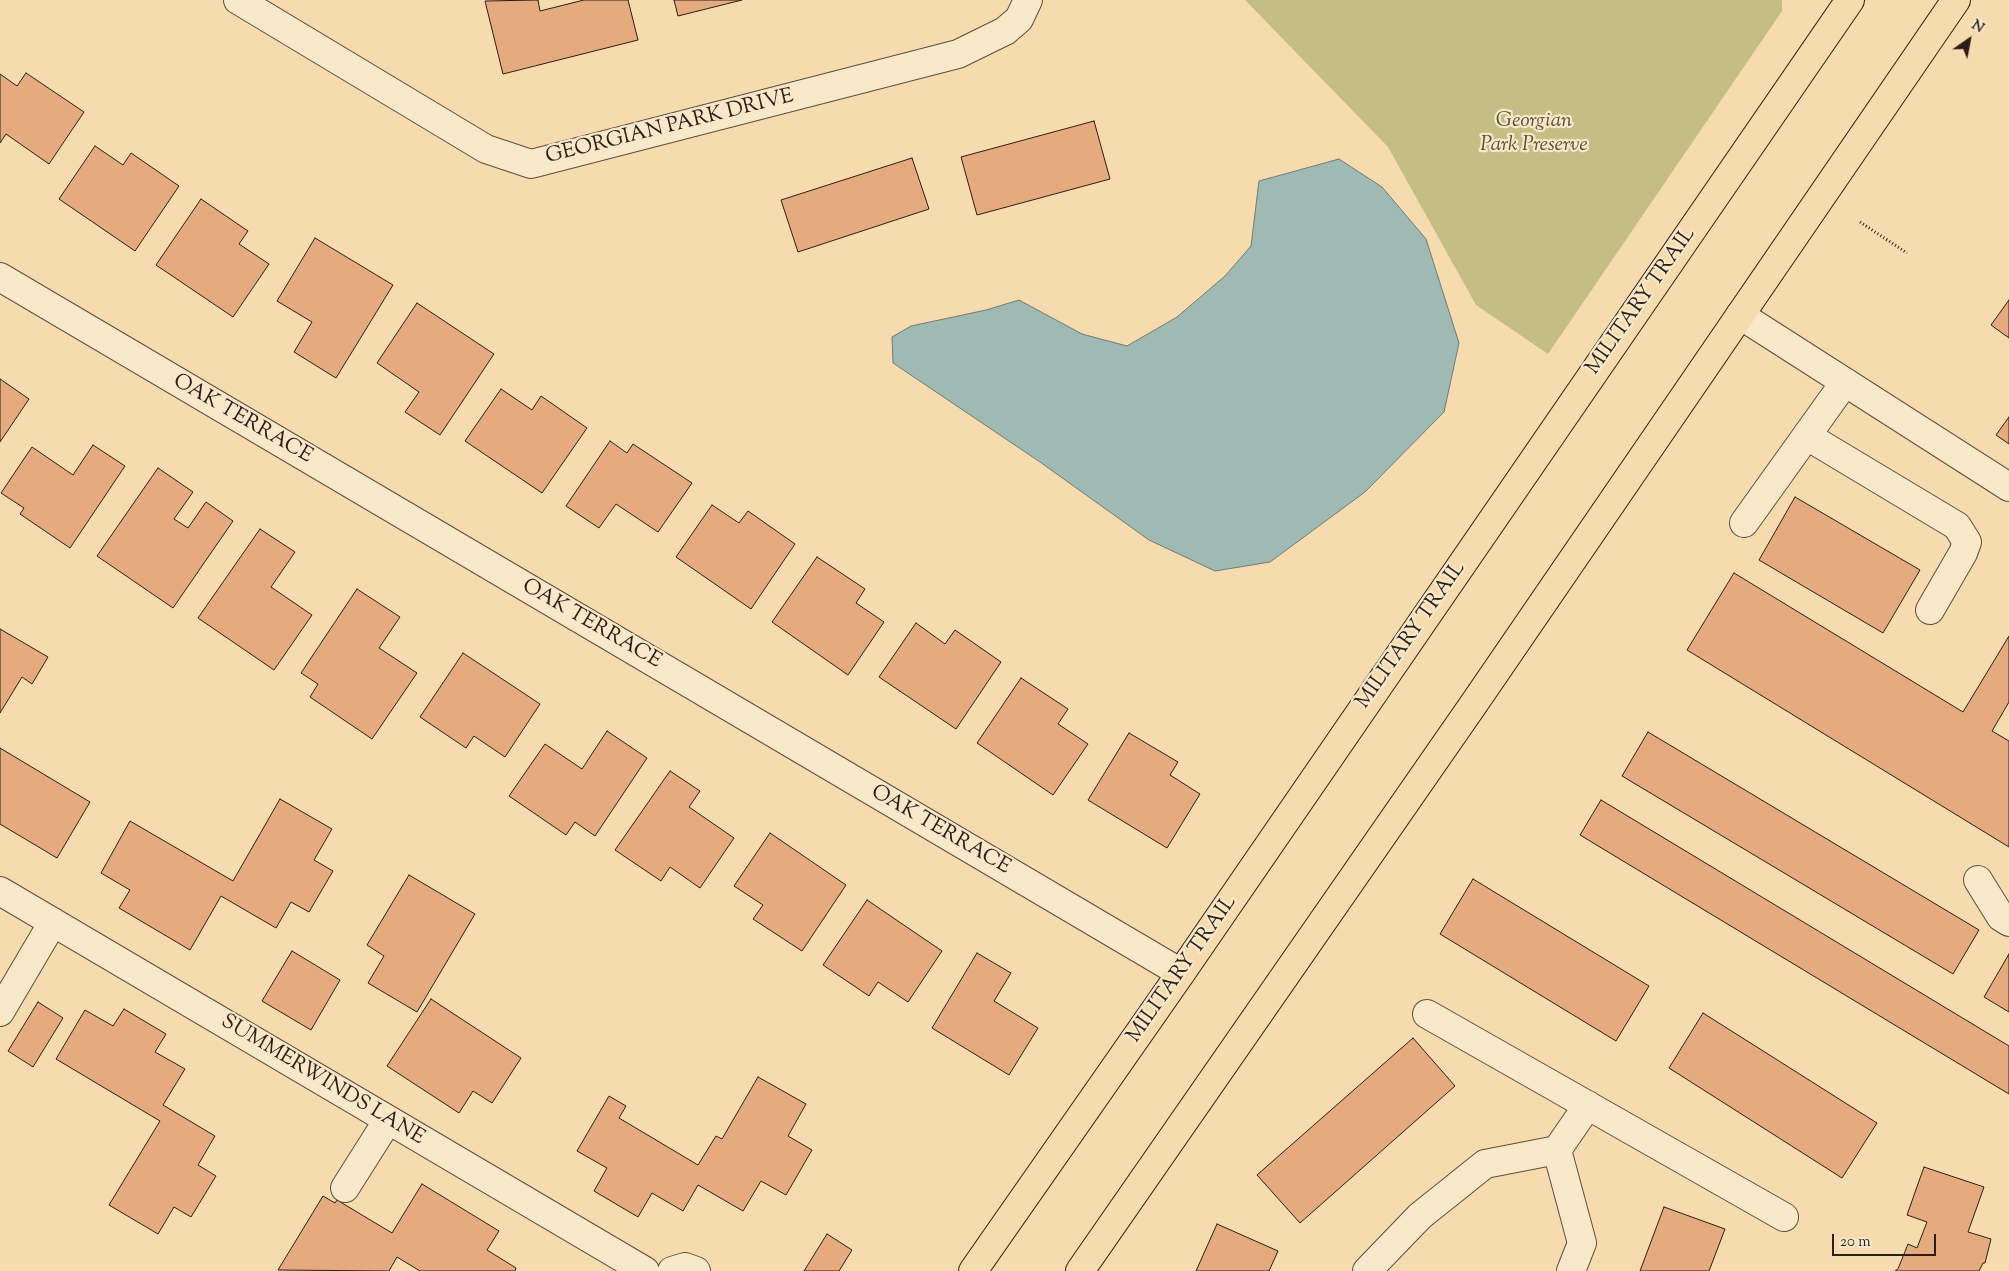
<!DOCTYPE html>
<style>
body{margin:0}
#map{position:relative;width:2009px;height:1271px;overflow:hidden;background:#f5dbae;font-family:"Sorts Mill Goudy",serif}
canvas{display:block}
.north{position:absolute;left:1944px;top:15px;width:50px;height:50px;-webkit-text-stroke:4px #f8e8ca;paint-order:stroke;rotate:33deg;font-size:14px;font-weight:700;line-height:20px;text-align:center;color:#2c1e16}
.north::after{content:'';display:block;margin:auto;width:18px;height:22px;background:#2c1e16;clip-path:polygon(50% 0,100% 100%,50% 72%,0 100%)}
.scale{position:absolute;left:1832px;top:1234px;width:104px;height:22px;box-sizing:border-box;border:2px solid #2c1e16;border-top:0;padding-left:6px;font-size:15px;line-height:18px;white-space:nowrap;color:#2c1e16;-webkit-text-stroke:4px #f8e8ca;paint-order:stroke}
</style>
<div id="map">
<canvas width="2009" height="1271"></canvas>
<div class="north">N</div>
<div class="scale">20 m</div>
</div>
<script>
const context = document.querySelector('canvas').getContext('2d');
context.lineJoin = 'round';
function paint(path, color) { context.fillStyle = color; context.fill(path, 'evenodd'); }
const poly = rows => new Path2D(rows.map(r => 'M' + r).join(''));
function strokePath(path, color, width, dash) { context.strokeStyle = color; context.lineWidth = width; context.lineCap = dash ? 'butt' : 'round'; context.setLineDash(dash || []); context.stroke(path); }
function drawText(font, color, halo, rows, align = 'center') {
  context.font = font + ' "Sorts Mill Goudy",serif'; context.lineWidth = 4.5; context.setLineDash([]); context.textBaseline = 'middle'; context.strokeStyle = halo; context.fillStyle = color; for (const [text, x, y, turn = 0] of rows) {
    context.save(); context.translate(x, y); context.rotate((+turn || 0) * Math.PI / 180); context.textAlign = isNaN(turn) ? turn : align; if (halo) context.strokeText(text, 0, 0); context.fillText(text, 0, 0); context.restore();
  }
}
paint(poly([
 [1245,0,1782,0,1782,11,1548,354,1476,305,1388,147]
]), '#c4be85');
const water = poly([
 [1339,159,1382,187,1426,239,1459,343,1444,412,1365,492,1270,562,1215,571,1149,540,1040,462,893,363,892,337,911,326,986,310,1019,300,1082,334,1127,346,1177,317,1225,276,1251,246,1259,181,1339,159]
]);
paint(water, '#9fb9b3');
strokePath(water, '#717b74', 1);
const building = poly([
 [538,0,540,11,584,0,628,0,638,40,503,74,485,1,538,0],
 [674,0,742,0,678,16,674,0],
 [26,73,84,112,49,164,6,134,0,143,0,74,17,86,26,73],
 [1094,121,1110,179,977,215,961,157,1094,121],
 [95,146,123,165,131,153,179,186,135,251,59,199,95,146],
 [912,158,929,209,798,252,781,200,912,158],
 [201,199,248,231,239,244,269,264,233,317,156,265,201,199],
 [315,238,393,285,336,378,294,352,312,322,277,301,315,238],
 [2009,300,2009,338,1991,325,2009,300],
 [417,303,494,354,440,435,405,412,419,392,377,363,417,303],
 [0,379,29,399,0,442,0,379],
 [501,389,532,410,541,396,587,428,542,493,465,441,501,389],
 [2009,417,2009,444,1996,435,2009,417],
 [610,441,627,453,633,444,692,483,658,532,616,504,599,528,566,506,610,441],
 [93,445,125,466,70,548,20,514,24,508,1,493,32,447,73,475,93,445],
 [158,468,193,492,174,519,188,528,206,502,233,521,173,608,97,556,158,468],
 [1795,497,1920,570,1883,633,1759,560,1795,497],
 [712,505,739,523,748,511,795,544,751,609,676,557,712,505],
 [260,529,295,552,271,587,312,615,274,670,198,618,260,529],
 [817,557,865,589,856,603,884,622,848,675,772,622,817,557],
 [1734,573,1963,712,2009,636,2009,702,1992,731,2009,741,2009,847,1687,650,1734,573],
 [357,589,400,617,379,648,417,673,372,739,310,697,318,684,301,673,357,589],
 [916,623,945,644,955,630,1001,662,956,729,879,677,916,623],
 [0,629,48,657,32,684,22,677,0,713,0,629],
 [463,653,540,704,505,757,474,736,466,748,420,717,463,653],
 [1021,678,1068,709,1058,724,1088,744,1053,795,977,743,1021,678],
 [607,731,647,758,595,836,575,822,566,835,509,796,545,744,582,769,607,731],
 [1648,732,1979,930,1953,974,1622,776,1648,732],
 [1129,733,1178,762,1170,775,1200,794,1167,848,1088,800,1129,733],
 [0,748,90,802,57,858,0,824,0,748],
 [670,771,700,791,689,807,734,838,700,888,670,867,661,881,615,850,670,771],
 [280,799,332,829,314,860,333,871,309,912,291,902,276,928,221,896,190,950,119,908,130,890,101,873,130,821,233,881,280,799],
 [1601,800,2009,1046,2009,1094,1580,835,1601,800],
 [770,833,846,885,802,951,753,919,763,905,734,886,770,833],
 [409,875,475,914,417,1012,368,983,384,956,367,945,409,875],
 [1473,879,1649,986,1616,1041,1440,934,1473,879],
 [867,900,942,951,908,1002,878,982,869,996,823,965,867,900],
 [292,951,340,980,311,1030,262,1001,292,951],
 [977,953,1011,973,994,1001,1038,1028,1009,1075,932,1028,977,953],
 [2009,954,2009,1012,1984,997,2009,954],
 [431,999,521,1058,492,1103,473,1091,459,1113,387,1066,431,999],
 [38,1002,63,1018,33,1067,8,1051,38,1002],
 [124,1009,166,1034,155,1052,185,1069,163,1105,215,1136,198,1165,216,1176,191,1217,174,1207,158,1234,109,1205,160,1121,56,1059,85,1010,113,1026,124,1009],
 [1703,1013,1877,1123,1842,1178,1669,1068,1703,1013],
 [1413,1038,1455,1086,1300,1223,1257,1175,1413,1038],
 [758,1077,806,1104,788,1136,812,1150,786,1195,761,1181,743,1211,698,1185,683,1211,652,1193,638,1217,594,1191,607,1168,577,1151,609,1096,626,1106,619,1118,698,1165,716,1136,722,1139,758,1077],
 [1924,1167,1984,1187,1968,1232,1991,1239,1985,1263,1983,1263,1979,1271,1895,1271,1898,1269,1908,1244,1917,1248,1927,1222,1907,1215,1924,1167],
 [422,1184,499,1231,487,1250,516,1268,515,1271,420,1271,397,1257,389,1271,278,1270,323,1196,335,1203,337,1200,392,1233,422,1184],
 [1664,1207,1725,1229,1709,1271,1640,1271,1664,1207],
 [1217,1224,1278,1251,1269,1271,1196,1271,1217,1224],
 [827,1234,852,1250,839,1271,804,1271,827,1234]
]);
paint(building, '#e5aa7d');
strokePath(building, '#2c1e16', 1);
const minor = poly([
 [238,0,486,149,531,164,958,54,1005,31,1019,19,1028,0],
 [0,277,1181,973],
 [1740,315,2009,487],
 [1807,436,1957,526,1967,542,1963,553,1930,610],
 [1744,523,1845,382],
 [1978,880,2001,917,2009,922],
 [0,891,645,1271],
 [0,1012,53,922],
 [1427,1014,1784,1217],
 [1557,1150,1582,1243,1571,1271],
 [345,1188,388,1120],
 [672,1271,685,1267,696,1271],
 [1367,1271,1420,1216,1485,1164,1557,1150,1588,1105]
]);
const major = poly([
 [973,1271,1181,973,1850,0],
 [1080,1271,1473,705,1956,0]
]);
strokePath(minor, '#5e4d3c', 30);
strokePath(major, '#2c1e16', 30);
strokePath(poly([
 [1860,222,1907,253]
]), '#2c1e16', 3, [1, 2.5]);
strokePath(minor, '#f8e8ca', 28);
strokePath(major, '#f5dbae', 28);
drawText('italic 21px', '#5a4e37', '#f8e8ca', [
 ["Georgian",1534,122],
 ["Park Preserve",1534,146]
]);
drawText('21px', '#2c1e16', '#f8e8ca', [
 ["GEORGIAN PARK DRIVE",670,128,-14],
 ["MILITARY TRAIL",1642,302,-55],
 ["OAK TERRACE",242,420,30],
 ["OAK TERRACE",591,625,30],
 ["MILITARY TRAIL",1412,636,-55],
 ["OAK TERRACE",940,831,30],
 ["MILITARY TRAIL",1183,970,-55],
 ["SUMMERWINDS LANE",322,1081,31]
]);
</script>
